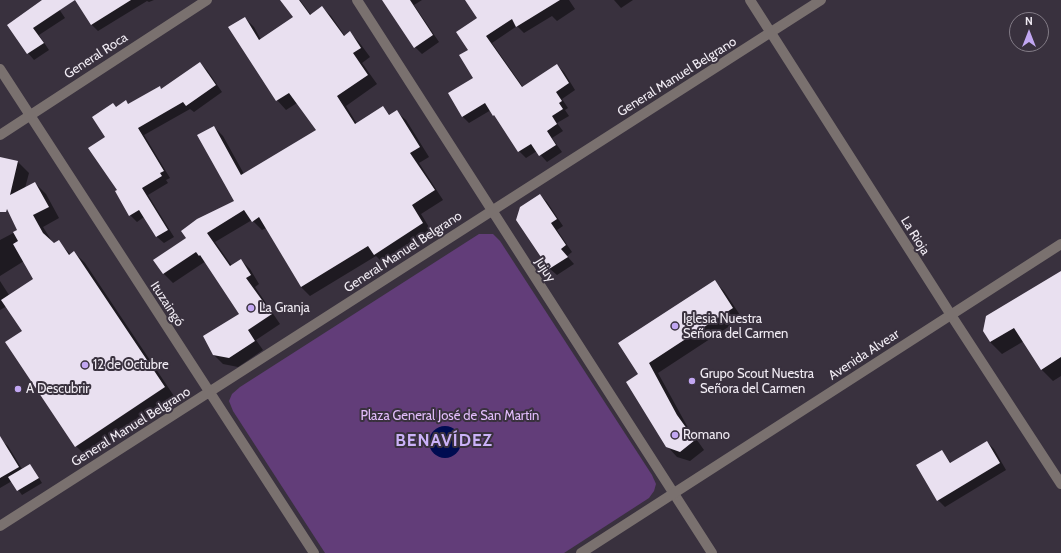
<!DOCTYPE html>
<meta charset="utf-8">
<style>
body{margin:0}
#map{position:relative;width:1061px;height:553px;overflow:hidden;background:#39313e;font-family:Cabin,sans-serif}
canvas{display:block}
.north{position:absolute;left:1009px;top:12px;width:40px;height:40px;box-sizing:border-box;background:#39313e;border:1px solid #837c87;border-radius:50%;rotate:0deg;font-size:11px;font-weight:700;line-height:16px;text-align:center;color:#f1ecf4}
.north::after{content:'';display:block;margin:auto;width:14px;height:18px;background:#c2a7f2;clip-path:polygon(50% 0,100% 100%,50% 72%,0 100%)}
</style>
<div id="map">
<canvas width="1061" height="553"></canvas>
<div class="north">N</div>
</div>
<script>
const context = document.querySelector('canvas').getContext('2d');
context.lineJoin = 'round';
function paint(path, color) { context.fillStyle = color; context.fill(path, 'evenodd'); }
const poly = rows => new Path2D(rows.map(r => 'M' + r).join(''));
function strokePath(path, color, width, dash) { context.strokeStyle = color; context.lineWidth = width; context.lineCap = dash ? 'butt' : 'round'; context.setLineDash(dash || []); context.stroke(path); }
function drawText(font, color, halo, rows, align = 'center') {
  context.font = font + ' Cabin,sans-serif'; context.lineWidth = 4; context.setLineDash([]); context.textBaseline = 'middle'; context.strokeStyle = halo; context.fillStyle = color; for (const [text, x, y, turn = 0] of rows) {
    context.save(); context.translate(x, y); context.rotate((+turn || 0) * Math.PI / 180); context.textAlign = isNaN(turn) ? turn : align; if (halo) context.strokeText(text, 0, 0); context.fillText(text, 0, 0); context.restore();
  }
}
paint(poly([
 [479,234,493,234,500,241,652,475,656,484,654,491,649,498,564,553,325,553,233,411,229,401,232,394,240,387]
]), '#623d79');
paint(poly([
 '429 442a16 16 0 1 1 32 0a16 16 0 1 1-32 0Z'
]), '#000c51');
paint(poly([
 [44,0,53,0,65,18,39,35,49,50,34,60,28,53,8,25],
 [85,0,154,0,149,2,147,1,98,31,92,25,79,4],
 [281,0,300,0,311,15,322,7,331,16,345,36,350,33,359,42,370,57,362,63,377,84,346,106,357,124,382,107,390,115,396,111,406,120,429,157,419,163,443,200,421,214,432,232,384,264,376,256,310,296,301,287,266,228,262,230,252,220,215,242,232,266,241,260,250,269,259,284,255,287,280,324,256,340,263,350,238,367,223,364,214,355,240,314,206,261,173,283,164,274,155,260,188,238,236,201,214,127,223,136,244,174,317,130,297,103,286,110,277,100,230,27,245,18,254,27,261,40,294,18],
 [384,0,422,0,414,5,439,42,422,54,415,47],
 [467,0,569,0,575,9,557,21,552,16,524,33,517,26,492,43,523,87,557,65,564,72,575,90,562,99,568,108,565,110,569,116,557,123,563,131,552,138,562,152,547,162,537,151,526,158,519,151,498,120,491,110,469,123,462,116,475,79,469,50,478,19],
 [614,0,633,0,621,8],
 [200,63,207,70,222,92,194,112,190,109,144,135,170,178,166,180,168,183,148,195,174,237,164,243,157,237,144,217,137,222,130,215,119,190,106,137,116,108,126,101,129,104,159,87,162,90],
 [0,158,18,162,29,173,25,188,35,183,46,194,59,218,43,227,53,243,54,244,58,241,71,255,74,252,85,263,176,399,87,457,76,446,24,331,7,306,0,310,0,281,9,295,34,279,24,261,0,276,0,240,19,230,2,199,0,198],
 [540,195,547,202,563,226,557,230,572,252,567,256,574,264,557,275,550,269,517,220],
 [1061,272,1061,376,1053,381,1041,369,1024,341,1002,354,990,342,984,331],
 [715,282,724,291,742,318,658,373,687,426,704,450,690,461,677,457,667,446,640,374,619,343],
 [1,440,8,446,22,469,30,465,34,470,42,483,22,495,12,481,0,488,0,441],
 [987,442,994,449,1006,470,945,507,938,500,942,451,951,463]
]), '#0007');
paint(poly([
 [42,0,131,0,91,25,75,0,33,28,44,43,27,54,7,25],
 [280,0,299,0,310,15,322,6,344,36,350,31,361,48,353,53,368,75,337,96,355,124,383,106,389,115,397,110,420,147,410,153,435,190,412,205,423,223,374,255,368,246,301,287,259,217,252,222,244,210,207,233,230,266,241,259,251,275,246,278,272,314,248,330,255,341,229,358,213,355,203,336,239,314,200,255,199,256,196,252,163,274,153,260,186,238,181,231,197,219,234,201,197,135,214,126,241,175,316,130,289,93,276,101,228,27,245,17,259,40,293,17],
 [382,0,410,0,433,35,414,48],
 [465,0,560,0,516,27,512,19,486,36,522,87,557,64,569,83,556,92,562,101,559,103,563,109,552,116,557,124,547,131,556,145,539,156,531,144,518,152,494,115,493,116,485,103,462,117,448,93,473,78,459,55,468,50,456,32,477,18],
 [200,62,216,85,186,106,183,102,138,128,164,171,160,173,162,176,142,188,168,230,156,237,139,210,129,216,115,191,117,190,88,148,105,137,92,117,113,103,116,107,126,100,128,104,160,86,161,89],
 [0,157,18,161,10,195,35,182,49,207,33,215,43,233,54,243,59,240,69,255,74,251,165,387,75,447,5,342,22,331,1,300,33,279,13,244,18,241,13,232,17,230,7,209,6,212,0,212],
 [540,194,557,219,551,223,566,245,561,249,568,257,549,269,516,220,520,207],
 [1061,271,1061,357,1041,370,1014,328,990,342,983,331,986,316],
 [715,280,733,308,649,363,677,415,695,440,680,452,666,447,626,382,638,374,618,343],
 [0,436,19,467,0,478],
 [987,441,1000,463,937,501,916,465,942,450,950,463],
 [30,464,39,478,17,491,8,477]
]), '#e9e0f0');
strokePath(poly([
 [357,0,712,553],
 [750,0,951,315,1061,484],
 [0,69,314,553],
 [0,135,207,0],
 [0,526,821,0]
]), '#7a716f', 10);
strokePath(poly([
 [581,553,1061,244]
]), '#7a716f', 10);
for (const [x, y, r, color] of [
 [251,308,4,"#c2a7f2"],
 [675,326,4,"#c2a7f2"],
 [85,365,4,"#c2a7f2"],
 [692,381,4,"#c2a7f2"],
 [18,389,4,"#c2a7f2"],
 [675,435,4,"#c2a7f2"]
]) { const dot = new Path2D(); dot.arc(x, y, r, 0, 2 * Math.PI); context.fillStyle = color; context.fill(dot); strokePath(dot, '#39313e', 1.5); }
drawText('13px', '#f1ecf4', '#39313e', [
 ["General Roca",96,56,-33],
 ["General Manuel Belgrano",677,77,-32],
 ["La Rioja",915,236,58],
 ["General Manuel Belgrano",403,252,-33],
 ["Jujuy",545,270,57],
 ["Ituzaingó",167,304,57],
 ["Avenida Alvear",864,355,-33],
 ["General Manuel Belgrano",131,427,-32]
]);
drawText('13px', '#f1ecf4', '#39313e', [
 ["La Granja",259,308],
 ["Iglesia Nuestra",683,319],
 ["Señora del Carmen",683,334],
 ["12 de Octubre",93,365],
 ["Grupo Scout Nuestra",700,374],
 ["Señora del Carmen",700,389],
 ["A Descubrir",26,389],
 ["Romano",683,435]
], 'left');
drawText('13px', '#e2bdfb', '#39313e', [
 ["Plaza General José de San Martín",450,416]
]);
context.letterSpacing = '1px';
drawText('bold 17px', '#cbb2f8', '#39313e', [
 ["BENAVÍDEZ",444,441]
]);
context.letterSpacing = '0px';
</script>
